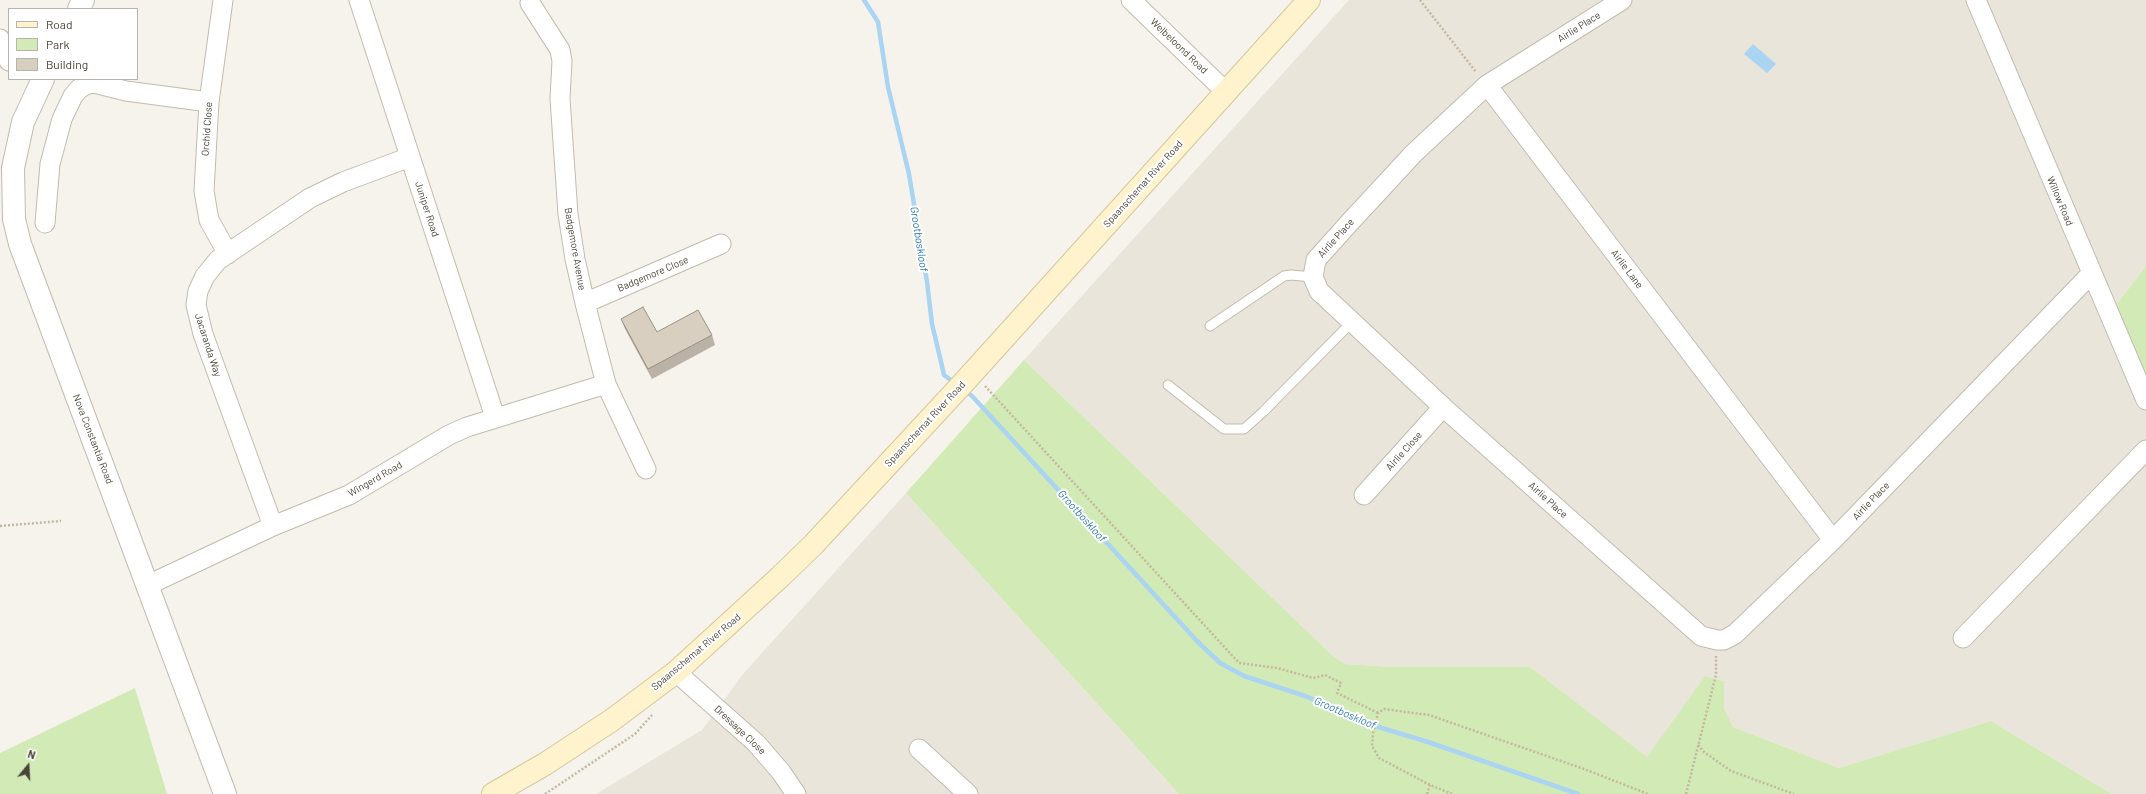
<!DOCTYPE html>
<style>
body{margin:0}
#map{position:relative;width:2146px;height:794px;overflow:hidden;background:#f6f3ec;font-family:Barlow,sans-serif}
canvas{display:block}
.legend{position:absolute;left:8px;top:8px;width:130px;height:72px;box-sizing:border-box;background:#fff;border:1px solid #b7b4b0;margin:0;padding:5px 7px;list-style:none;font-size:12px;color:#4b4439}
.legend li{display:flex;align-items:center;gap:8px;height:20px}
.legend b{width:20px;border:1px solid #b7b4b0}
.north{position:absolute;left:8px;top:746px;width:40px;height:40px;-webkit-text-stroke:3px #fff;paint-order:stroke;rotate:18deg;font-size:11px;font-weight:700;line-height:16px;text-align:center;color:#4b4439}
.north::after{content:'';display:block;margin:auto;width:14px;height:18px;background:#4b4439;clip-path:polygon(50% 0,100% 100%,50% 72%,0 100%)}
</style>
<div id="map">
<canvas width="2146" height="794"></canvas>
<ul class="legend">
<li><b style="height:5px;background:#fff3cd"></b>Road</li>
<li><b style="height:11px;background:#d2eab5"></b>Park</li>
<li><b style="height:11px;background:#d8cfc1"></b>Building</li>
</ul>
<div class="north">N</div>
</div>
<script>
const context = document.querySelector('canvas').getContext('2d');
context.lineJoin = 'round';
function paint(path, color) { context.fillStyle = color; context.fill(path, 'evenodd'); }
const poly = rows => new Path2D(rows.map(r => 'M' + r).join(''));
function strokePath(path, color, width, dash) { context.strokeStyle = color; context.lineWidth = width; context.lineCap = dash ? 'butt' : 'round'; context.setLineDash(dash || []); context.stroke(path); }
function drawText(font, color, halo, rows, align = 'center') {
  context.font = font + ' Barlow,sans-serif'; context.lineWidth = 4; context.setLineDash([]); context.textBaseline = 'middle'; context.strokeStyle = halo; context.fillStyle = color; for (const [text, x, y, turn = 0] of rows) {
    context.save(); context.translate(x, y); context.rotate((+turn || 0) * Math.PI / 180); context.textAlign = isNaN(turn) ? turn : align; if (halo) context.strokeText(text, 0, 0); context.fillText(text, 0, 0); context.restore();
  }
}
paint(poly([
 [1349,0,2146,0,2146,266,2109,314,2146,400,2146,794,2112,794,1991,721,1839,768,1733,727,1724,708,1724,681,1705,676,1647,758,1530,667,1393,667,1345,664,1333,656,1024,360],
 [906,493,1179,794,596,794,702,730,743,674]
]), '#eae5da');
paint(poly([
 [2146,266,2146,400,2109,314],
 [1024,360,1333,656,1345,664,1393,667,1530,667,1647,757,1705,676,1724,681,1724,708,1733,727,1839,768,1991,721,2112,794,1179,794,906,493],
 [135,688,167,794,0,794,0,753]
]), '#d2eab5');
paint(poly([
 [1753,44,1776,64,1767,73,1744,54]
]), '#a9d4f2');
strokePath(poly([
 [864,0,878,22,888,87,909,174,927,282,932,324,942,366,944,375,955,383],
 [964,390,972,396,1197,641,1220,663,1244,676,1305,696,1372,725,1428,742,1578,794]
]), '#a9d4f2', 4.5);
const service = poly([
 [1210,326,1284,276,1291,275,1313,277],
 [1168,385,1224,429,1244,429,1263,412,1352,322]
]);
const minor = poly([
 [223,0,209,102,204,191,209,220,228,254],
 [359,0,495,417],
 [1131,0,1226,92],
 [1622,0,1487,85,1414,153,1351,221,1316,260,1313,277,1319,291,1443,407,1701,636,1717,640,1724,640,1735,634,1833,540,2091,274],
 [1976,0,2146,400],
 [530,3,560,50,562,61,560,99,568,214,575,259,585,303,606,384,646,469],
 [0,39,9,61],
 [1487,85,1833,540],
 [45,223,50,164,62,119,73,96,79,89,85,85,94,83,126,91,209,102],
 [585,303,721,244],
 [1364,495,1443,407],
 [273,526,203,334,196,305,198,291,205,276,218,260,310,198,343,182,410,157],
 [148,585,273,526,349,495,449,435,467,427,606,384],
 [1963,638,2146,450],
 [676,672,756,743,781,772,796,794],
 [919,749,968,794]
]);
const tertiary = poly([
 [79,9,83,0],
 [43,79,23,122,13,168,14,219,20,244,225,794]
]);
const secondary = poly([
 [493,794,545,764,612,720,676,672,781,576,814,544,967,379,1309,0]
]);
strokePath(service, '#c2bbae', 11);
strokePath(minor, '#c2bbae', 21);
strokePath(tertiary, '#c2bbae', 24);
strokePath(secondary, '#d6c79b', 24);
strokePath(poly([
 [1420,0,1476,72],
 [985,386,1239,663,1277,668,1313,678,1325,675,1341,683,1337,693,1378,713],
 [0,526,61,521],
 [1698,745,1704,752,1731,771,1794,794],
 [545,794,635,734,652,715],
 [1427,794,1430,785],
 [1452,794,1430,785,1379,758,1372,746,1373,733,1378,713,1384,709,1391,710,1429,715,1584,769,1648,794],
 [1686,794,1716,675,1716,656]
]), '#c4b79f', 2.5, [2, 2]);
strokePath(service, '#fff', 9);
strokePath(minor, '#fff', 19);
strokePath(tertiary, '#fff', 22);
strokePath(secondary, '#fff3cd', 22);
paint(poly([
 [621,319,657,332,712,335,715,345,652,379,625,329]
]), '#bab2a6');
const building = poly([
 [643,307,657,332,698,310,712,335,648,369,621,319,643,307]
]);
paint(building, '#d8cfc1');
strokePath(building, '#979187', 1);
drawText('10px', '#4b4439', '#fff', [
 ["Airlie Place",1579,27,-32],
 ["Welbeloond Road",1179,46,44],
 ["Orchid Close",207,129,-86],
 ["Spaanschemat River Road",1143,184,-48],
 ["Willow Road",2060,201,67],
 ["Juniper Road",427,209,72],
 ["Airlie Place",1336,238,-48],
 ["Badgemore Avenue",575,249,80],
 ["Airlie Lane",1627,269,53],
 ["Badgemore Close",653,274,-23],
 ["Jacaranda Way",208,345,72],
 ["Spaanschemat River Road",925,424,-47],
 ["Nova Constantia Road",93,439,69],
 ["Airlie Close",1404,451,-48],
 ["Wingerd Road",375,479,-30],
 ["Airlie Place",1548,500,42],
 ["Airlie Place",1871,501,-46],
 ["Spaanschemat River Road",696,652,-40],
 ["Dressage Close",740,730,43]
]);
drawText('italic 11px', '#2e7ab2', '#fff', [
 ["Grootboskloof",919,239,81],
 ["Grootboskloof",1082,516,48],
 ["Grootboskloof",1345,713,23]
]);
</script>
